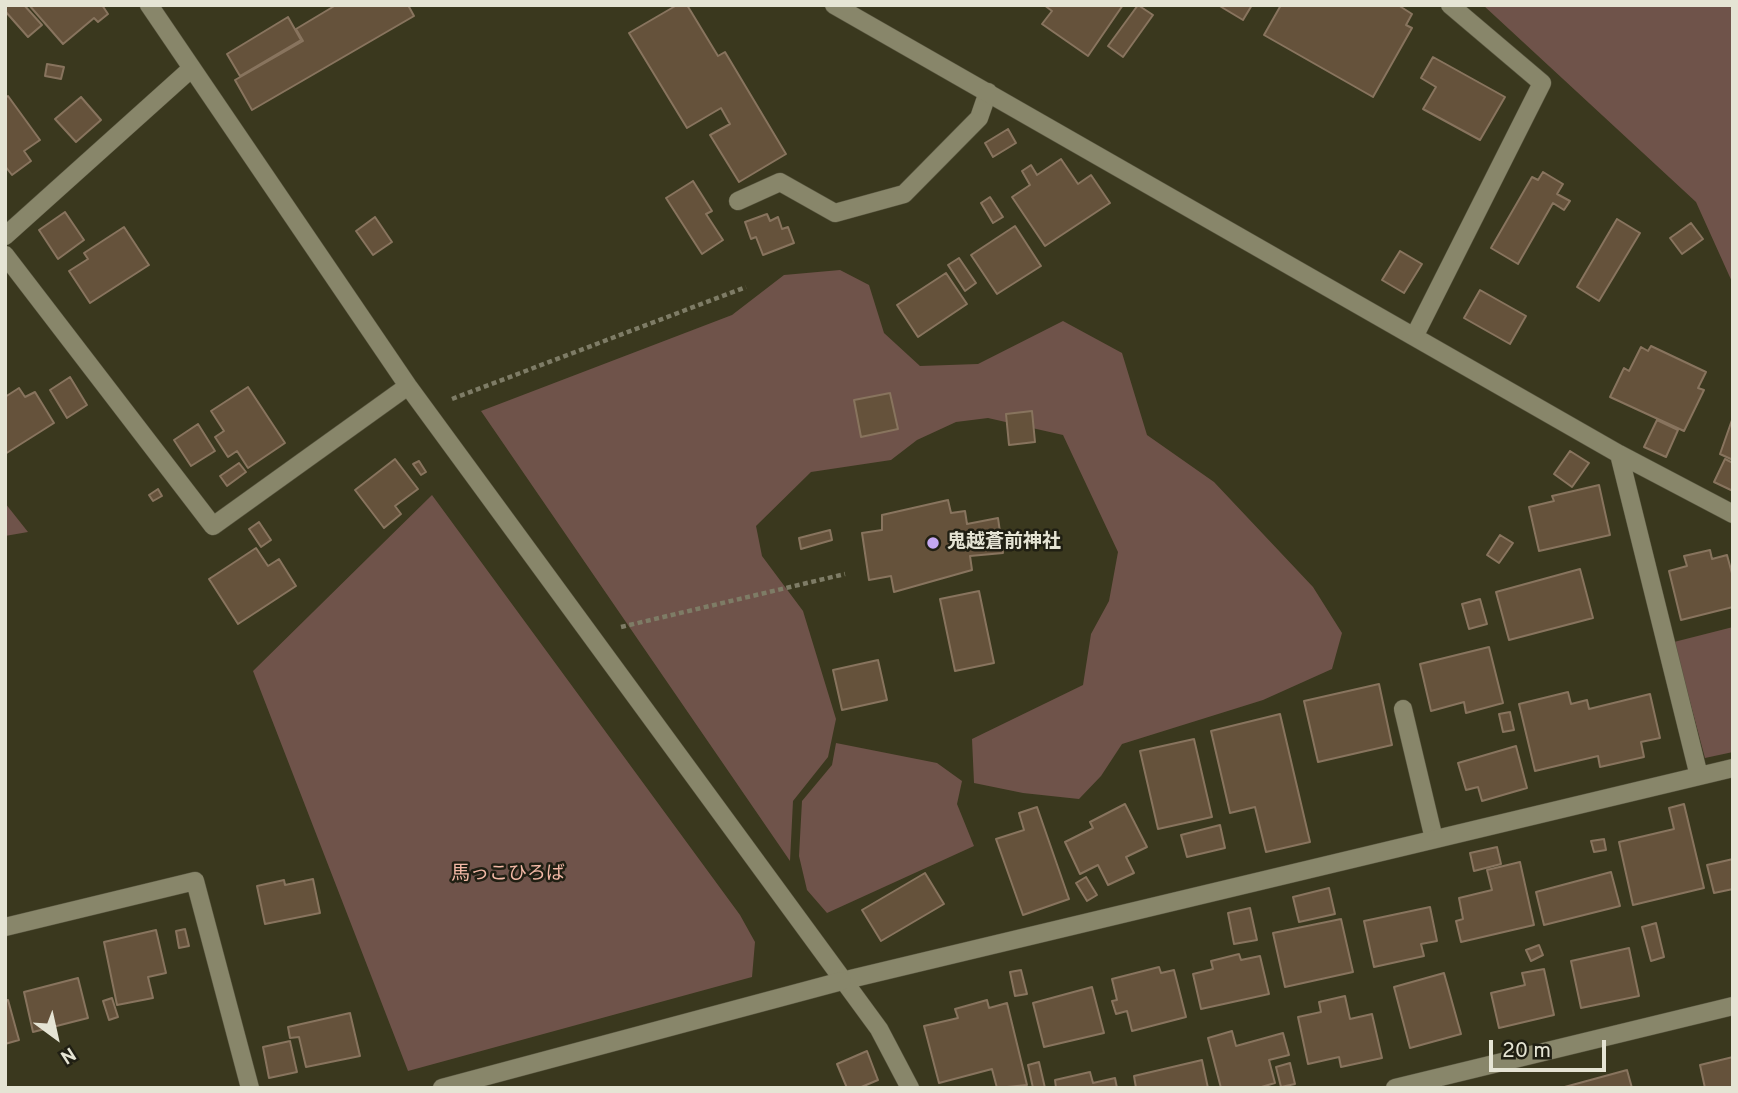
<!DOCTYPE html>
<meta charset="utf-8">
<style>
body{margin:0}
#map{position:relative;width:1738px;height:1093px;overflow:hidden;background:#3a381e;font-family:Overpass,sans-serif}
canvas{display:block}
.frame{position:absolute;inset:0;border:7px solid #e5e4d4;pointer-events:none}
.north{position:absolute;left:21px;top:1002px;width:70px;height:70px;-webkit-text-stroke:5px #201f13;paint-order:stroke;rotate:147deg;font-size:19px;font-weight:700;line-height:28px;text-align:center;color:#e5e4d4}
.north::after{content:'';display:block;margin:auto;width:24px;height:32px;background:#e5e4d4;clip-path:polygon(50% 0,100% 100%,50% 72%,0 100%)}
.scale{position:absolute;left:1489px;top:1040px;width:117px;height:32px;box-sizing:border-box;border:4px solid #e5e4d4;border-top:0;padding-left:9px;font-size:21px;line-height:24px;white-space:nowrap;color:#e5e4d4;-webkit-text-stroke:5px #201f13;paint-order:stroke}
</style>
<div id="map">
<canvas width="1738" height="1093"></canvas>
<div class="frame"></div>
<div class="north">N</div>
<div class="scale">20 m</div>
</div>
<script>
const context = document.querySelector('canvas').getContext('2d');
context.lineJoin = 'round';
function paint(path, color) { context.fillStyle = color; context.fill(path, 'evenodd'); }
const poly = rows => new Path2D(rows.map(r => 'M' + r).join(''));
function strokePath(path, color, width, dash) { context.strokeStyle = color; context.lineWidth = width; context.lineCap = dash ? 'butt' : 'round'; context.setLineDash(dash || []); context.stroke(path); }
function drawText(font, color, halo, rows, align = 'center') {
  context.font = font + ' Overpass,"Noto Sans JP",sans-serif'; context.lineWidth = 5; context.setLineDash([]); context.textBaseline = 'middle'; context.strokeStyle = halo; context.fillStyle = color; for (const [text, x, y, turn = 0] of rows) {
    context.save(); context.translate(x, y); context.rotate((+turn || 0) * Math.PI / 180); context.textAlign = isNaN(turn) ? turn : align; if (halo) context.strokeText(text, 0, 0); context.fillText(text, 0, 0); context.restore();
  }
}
paint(poly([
 [1483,5,1733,5,1733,284,1696,202],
 [840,270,869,285,884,333,920,366,978,364,1063,321,1122,353,1147,435,1214,482,1313,587,1342,633,1332,669,1263,700,1122,744,1101,776,1079,799,1023,793,974,783,972,739,1083,685,1091,634,1109,601,1118,552,1063,435,988,418,956,422,917,440,891,460,811,472,756,526,762,556,803,611,836,719,828,757,793,801,790,861,481,411,732,315,784,275],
 [432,495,740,915,755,942,752,977,408,1071,253,671],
 [5,503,28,532,5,536],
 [1733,627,1733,752,1705,758,1674,642],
 [836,743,937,763,962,781,957,804,974,846,827,913,807,890,799,856,802,801,832,765]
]), '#6f534a');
const building = poly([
 [5,5,24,5,42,25,28,37,5,11,5,5],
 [29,5,102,5,108,14,98,22,94,18,63,44,29,5],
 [336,5,408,5,414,16,252,110,235,80,303,41,296,29,336,5],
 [677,5,687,5,718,56,725,52,786,154,739,182,710,135,730,124,721,108,687,128,629,33,677,5],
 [1044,5,1123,5,1088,56,1042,24,1052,11,1044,5],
 [1138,5,1153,15,1123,57,1108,46,1138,5],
 [1218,5,1252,5,1243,20,1218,5],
 [1281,5,1398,5,1412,14,1406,25,1412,28,1373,97,1264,35,1281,5],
 [288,17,301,40,240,76,227,54,288,17],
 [1433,57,1505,97,1480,140,1423,109,1436,87,1421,78,1433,57],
 [47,64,64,67,61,79,45,76,47,64],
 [8,96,40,140,24,151,31,161,12,175,5,166,5,98,8,96],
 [81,97,101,120,76,142,55,119,81,97],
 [1008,129,1016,143,993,157,985,143,1008,129],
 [1061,159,1078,184,1091,175,1110,203,1045,246,1012,197,1030,185,1022,171,1031,165,1037,175,1061,159],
 [1543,172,1563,184,1557,194,1570,201,1564,210,1553,203,1518,264,1491,248,1532,177,1538,180,1543,172],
 [693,181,712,211,706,214,723,240,702,254,666,198,693,181],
 [990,197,1003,217,993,223,981,203,990,197],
 [65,212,84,240,58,259,39,230,65,212],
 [767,214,770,221,778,217,782,229,788,227,794,243,763,255,756,237,751,239,745,222,767,214],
 [375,217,392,242,373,255,356,231,375,217],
 [1617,219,1640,233,1599,301,1577,287,1617,219],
 [1691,223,1703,239,1682,254,1670,238,1691,223],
 [1015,226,1041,266,997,294,971,255,1015,226],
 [124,227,149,265,90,303,69,271,88,259,84,253,124,227],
 [1400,251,1422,264,1404,293,1382,280,1400,251],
 [959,258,976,283,965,291,948,265,959,258],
 [946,273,967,304,918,337,897,305,946,273],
 [1480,290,1526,316,1510,344,1464,318,1480,290],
 [1651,346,1706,372,1698,388,1704,390,1684,431,1610,397,1624,368,1629,371,1641,347,1648,351,1651,346],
 [70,377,87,405,67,418,50,390,70,377],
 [248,387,285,443,248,468,237,451,228,457,215,437,224,431,211,411,248,387],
 [19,388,25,397,35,392,54,423,5,454,5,397,19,388],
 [890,393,898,429,861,437,854,400,890,393],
 [1032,411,1035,442,1009,445,1006,414,1032,411],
 [1657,420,1678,430,1666,457,1644,447,1657,420],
 [1732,420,1733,421,1733,460,1720,454,1732,420],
 [198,424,215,451,191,466,174,440,198,424],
 [1570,451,1589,463,1572,487,1554,474,1570,451],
 [395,459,418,489,395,506,401,514,384,528,355,490,395,459],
 [1725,459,1733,463,1733,491,1714,482,1725,459],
 [419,461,426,472,421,475,413,464,419,461],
 [239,463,246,472,227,486,220,476,239,463],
 [1599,485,1610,535,1539,551,1529,507,1554,501,1552,496,1599,485],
 [158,489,162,496,153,501,149,495,158,489],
 [948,500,951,513,965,511,967,524,998,518,1003,553,970,556,972,570,894,592,891,576,869,580,862,533,882,530,882,515,948,500],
 [259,522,271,540,261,547,249,529,259,522],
 [830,530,832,540,801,549,799,538,830,530],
 [1500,535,1513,543,1499,563,1487,555,1500,535],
 [256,548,268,566,279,559,296,586,238,624,209,579,256,548],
 [1710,550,1712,559,1727,555,1733,577,1733,607,1681,620,1669,571,1687,566,1684,556,1710,550],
 [1580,569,1593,618,1509,640,1496,592,1580,569],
 [979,591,994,663,955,671,940,599,979,591],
 [1480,599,1487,624,1469,629,1462,604,1480,599],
 [1489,647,1503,703,1466,713,1464,702,1431,711,1420,664,1489,647],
 [878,660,887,700,842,710,833,670,878,660],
 [1379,684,1392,745,1318,762,1304,701,1379,684],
 [1568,692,1571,704,1587,700,1589,709,1650,694,1660,738,1641,742,1644,757,1600,767,1598,756,1535,771,1519,704,1568,692],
 [1510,712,1514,730,1503,732,1499,714,1510,712],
 [1280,714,1310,842,1266,852,1255,807,1230,813,1211,731,1280,714],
 [1194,739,1212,817,1158,829,1140,751,1194,739],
 [1516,746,1527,788,1482,801,1478,787,1466,790,1458,763,1516,746],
 [1125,804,1147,847,1126,857,1134,873,1108,885,1098,865,1080,874,1065,842,1093,828,1090,822,1125,804],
 [1684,804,1704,888,1633,905,1619,842,1674,829,1669,808,1684,804],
 [1037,807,1069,899,1023,915,996,839,1024,830,1019,813,1037,807],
 [1220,825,1225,848,1187,857,1181,835,1220,825],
 [1604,839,1606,850,1594,852,1591,841,1604,839],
 [1497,847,1501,864,1474,871,1470,853,1497,847],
 [1733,859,1733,889,1714,893,1707,865,1733,859],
 [1520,862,1534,925,1461,942,1456,921,1463,919,1459,898,1492,890,1487,870,1520,862],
 [1611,872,1620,906,1544,925,1536,892,1611,872],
 [925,873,944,904,881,941,862,910,925,873],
 [1086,877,1097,895,1087,901,1076,883,1086,877],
 [313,879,320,913,265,924,257,886,284,880,285,885,313,879],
 [1329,888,1335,914,1299,922,1293,897,1329,888],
 [1430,907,1437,941,1421,944,1424,956,1374,967,1364,921,1430,907],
 [1250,908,1257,940,1234,944,1228,913,1250,908],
 [1341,919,1353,972,1285,987,1273,933,1341,919],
 [1656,923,1664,957,1651,961,1642,927,1656,923],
 [185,929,189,946,179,948,176,931,185,929],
 [156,930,166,973,148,977,153,998,117,1005,104,942,156,930],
 [1539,945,1543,955,1531,961,1526,950,1539,945],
 [1629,948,1639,996,1581,1008,1571,961,1629,948],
 [1239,954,1241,960,1260,956,1269,994,1201,1009,1193,974,1213,969,1211,961,1239,954],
 [1159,967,1161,973,1174,970,1186,1017,1132,1031,1127,1011,1116,1014,1112,1001,1117,1000,1112,979,1159,967],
 [1544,969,1554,1015,1499,1028,1491,993,1525,985,1522,973,1544,969],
 [1021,970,1027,994,1015,996,1010,972,1021,970],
 [1444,973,1461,1034,1410,1048,1394,987,1444,973],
 [78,978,88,1018,33,1032,24,992,78,978],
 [1092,987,1104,1033,1044,1047,1033,1003,1092,987],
 [1345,996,1350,1019,1372,1014,1382,1058,1341,1067,1339,1057,1308,1064,1298,1017,1321,1012,1319,1002,1345,996],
 [112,998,118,1017,109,1020,103,1001,112,998],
 [8,1000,19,1040,5,1044,5,1001,8,1000],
 [987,1000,989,1008,1007,1003,1027,1085,997,1088,992,1069,939,1083,924,1026,958,1018,955,1009,987,1000],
 [350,1013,360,1056,306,1067,299,1037,290,1038,288,1027,350,1013],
 [1232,1031,1236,1046,1283,1033,1289,1055,1269,1060,1275,1083,1258,1088,1221,1088,1208,1038,1232,1031],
 [290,1041,297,1072,269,1078,263,1047,290,1041],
 [867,1051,878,1080,859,1088,847,1088,837,1064,867,1051],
 [1733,1057,1733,1088,1705,1088,1700,1065,1733,1057],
 [1202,1060,1208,1088,1136,1088,1134,1076,1202,1060],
 [1039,1062,1045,1088,1033,1088,1028,1065,1039,1062],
 [1290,1063,1295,1084,1281,1087,1276,1067,1290,1063],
 [1627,1070,1632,1088,1561,1088,1627,1070],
 [1090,1072,1093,1083,1115,1078,1117,1088,1056,1088,1055,1080,1090,1072]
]);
paint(building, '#65523b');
strokePath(building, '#88745e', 2);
const service = poly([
 [738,201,780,182,835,213,904,194,979,118,988,92],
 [1403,709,1434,839]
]);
const minor = poly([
 [149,5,408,386,879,1029,910,1088],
 [834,5,1619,454,1733,514],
 [5,236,192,68],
 [5,255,213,526,408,386],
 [1415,335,1542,83,1450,5],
 [1619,454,1699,776],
 [5,927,195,881,250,1088],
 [842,981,1733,768],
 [1395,1088,1733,1006]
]);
const tertiary = poly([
 [442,1088,842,981]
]);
strokePath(service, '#595640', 19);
strokePath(minor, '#595640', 19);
strokePath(tertiary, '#595640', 19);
strokePath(poly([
 [452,399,746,287],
 [621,627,845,574]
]), '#7e7c66', 4.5, [5, 3.5]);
strokePath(service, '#88866a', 18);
strokePath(minor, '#88866a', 18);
strokePath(tertiary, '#88866a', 18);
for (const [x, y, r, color] of [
 [933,543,7,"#c4a7f1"]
]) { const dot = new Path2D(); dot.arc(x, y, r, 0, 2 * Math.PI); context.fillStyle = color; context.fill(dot); strokePath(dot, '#201f13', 2.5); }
drawText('bold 19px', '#e5e4d4', '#201f13', [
 ["鬼越蒼前神社",947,543]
], 'left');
drawText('19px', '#f3b9a6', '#201f13', [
 ["馬っこひろば",508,875]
]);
</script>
